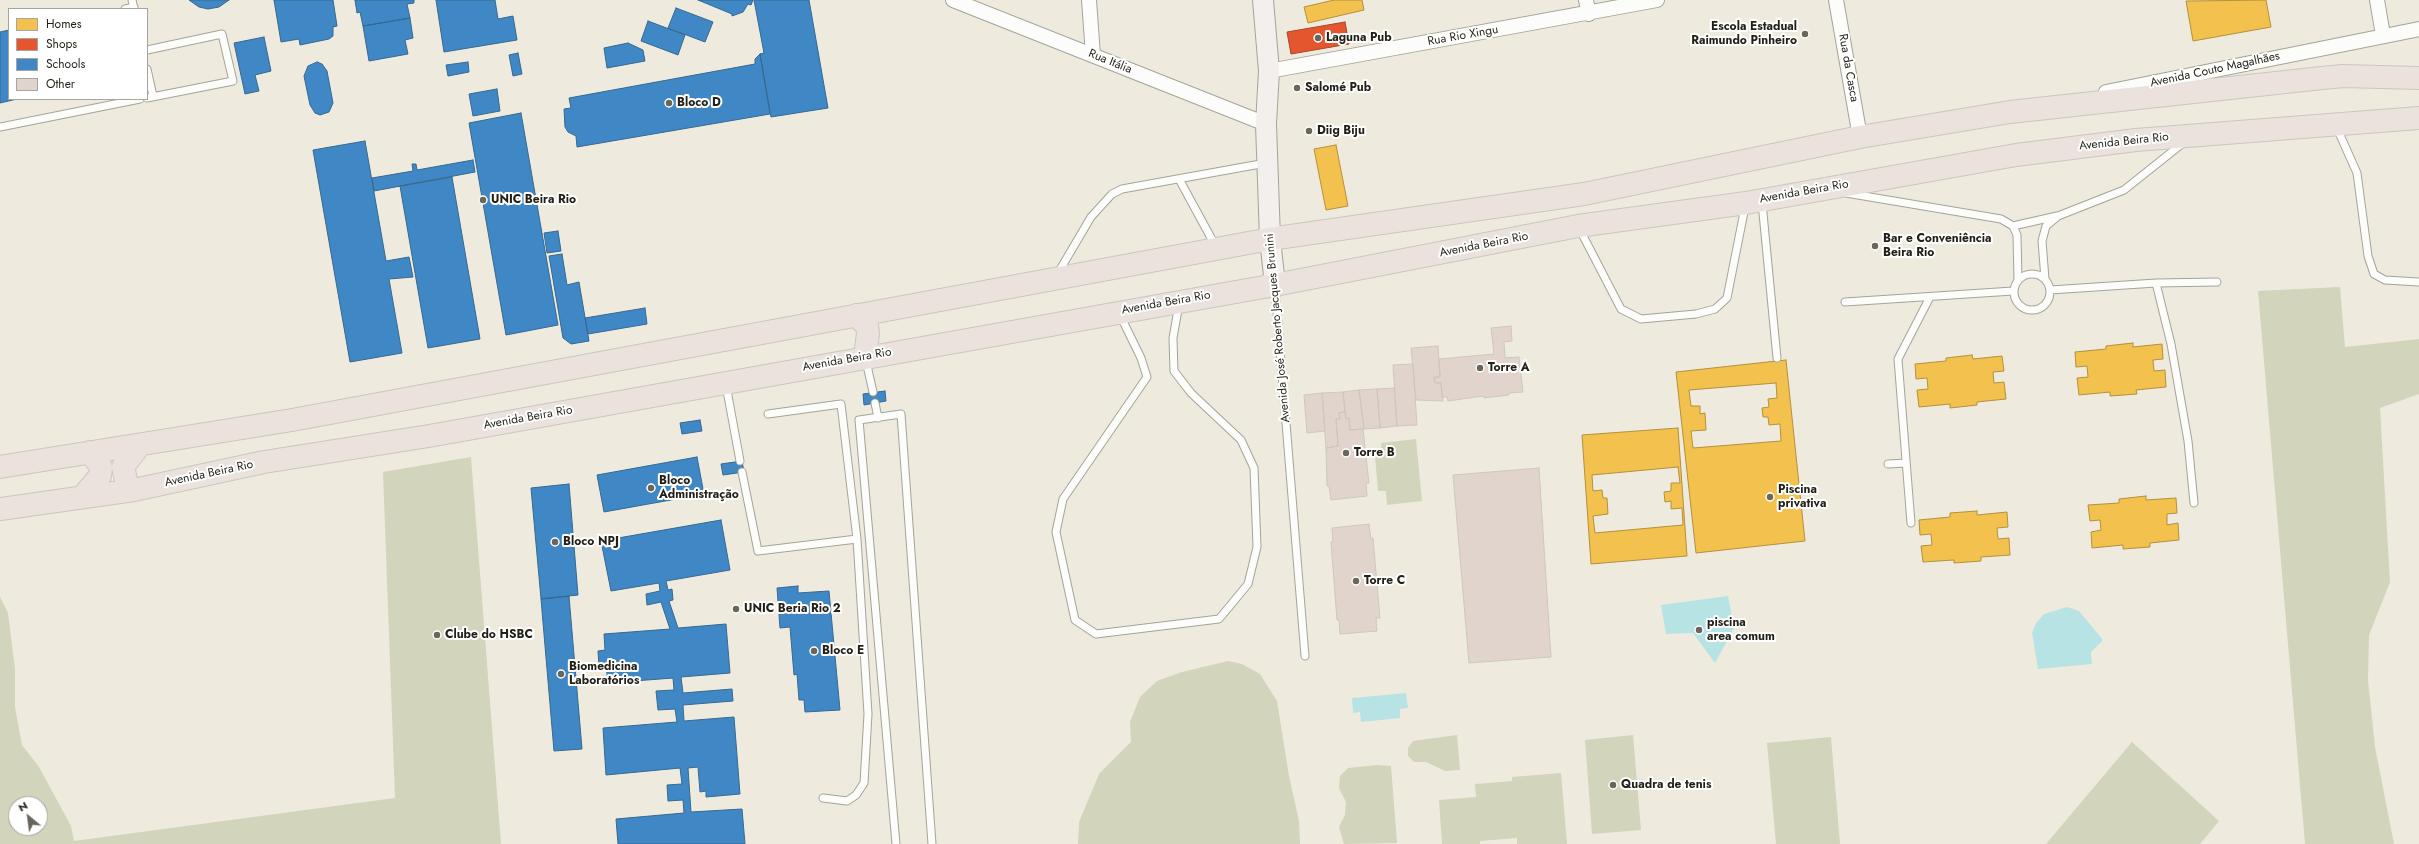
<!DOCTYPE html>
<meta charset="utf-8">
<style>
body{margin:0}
#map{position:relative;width:2419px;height:844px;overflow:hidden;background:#eeebde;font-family:Jost,sans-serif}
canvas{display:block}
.legend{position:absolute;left:8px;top:8px;width:140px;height:92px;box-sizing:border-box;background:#fff;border:1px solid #a6a5a2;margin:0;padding:5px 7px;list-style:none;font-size:12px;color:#211f16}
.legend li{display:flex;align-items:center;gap:8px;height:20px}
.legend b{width:20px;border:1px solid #a6a5a2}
.north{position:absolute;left:8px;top:796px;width:40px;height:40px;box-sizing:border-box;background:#fff;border:1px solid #a6a5a2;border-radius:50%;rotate:331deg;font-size:11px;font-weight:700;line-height:16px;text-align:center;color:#211f16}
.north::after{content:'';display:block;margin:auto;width:14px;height:18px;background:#69665c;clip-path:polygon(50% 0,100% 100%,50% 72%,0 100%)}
</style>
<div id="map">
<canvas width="2419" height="844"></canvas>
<ul class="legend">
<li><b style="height:11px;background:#f2c14e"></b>Homes</li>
<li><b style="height:11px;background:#e4572e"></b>Shops</li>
<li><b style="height:11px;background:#3f88c5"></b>Schools</li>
<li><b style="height:11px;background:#e0d4cd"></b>Other</li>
</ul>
<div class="north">N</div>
</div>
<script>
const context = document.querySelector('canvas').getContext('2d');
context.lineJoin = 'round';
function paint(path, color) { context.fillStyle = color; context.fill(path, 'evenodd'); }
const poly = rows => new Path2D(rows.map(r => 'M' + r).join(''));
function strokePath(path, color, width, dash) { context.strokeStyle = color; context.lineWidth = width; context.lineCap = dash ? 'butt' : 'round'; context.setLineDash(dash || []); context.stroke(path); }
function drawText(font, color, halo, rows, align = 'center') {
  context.font = font + ' Jost,sans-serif'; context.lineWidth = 4; context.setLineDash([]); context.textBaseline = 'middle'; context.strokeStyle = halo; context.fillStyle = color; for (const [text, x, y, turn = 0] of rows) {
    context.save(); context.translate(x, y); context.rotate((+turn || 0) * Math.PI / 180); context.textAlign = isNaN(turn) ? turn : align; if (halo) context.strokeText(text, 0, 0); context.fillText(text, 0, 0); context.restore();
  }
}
paint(poly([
 [2340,287,2345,347,2419,339,2419,394,2380,408,2390,582,2369,635,2368,680,2375,747,2394,844,2305,844,2258,291],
 [1416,439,1422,501,1387,505,1386,491,1378,491,1375,456,1382,456,1381,443],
 [471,457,501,844,0,844,0,597,8,613,15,670,15,707,22,745,39,767,71,826,74,841,395,798,383,472],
 [16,804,40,804,40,828,16,828],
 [1228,661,1242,664,1260,674,1277,701,1289,776,1299,821,1300,844,1078,844,1079,822,1099,774,1131,742,1130,722,1140,697,1157,681,1182,672],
 [1457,735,1460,770,1445,771,1426,762,1414,762,1408,756,1408,748,1413,741],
 [1633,735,1641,830,1592,834,1585,740],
 [1831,737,1840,844,1776,844,1767,743],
 [2132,742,2219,821,2200,844,2046,844],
 [1377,765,1391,766,1397,843,1344,844,1339,827,1345,815,1346,802,1339,788,1340,776,1348,768],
 [1561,773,1567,844,1517,844,1517,838,1480,841,1480,844,1442,844,1439,800,1476,797,1475,784,1512,781,1512,777]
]), '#d2d4bb');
paint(poly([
 [1728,596,1734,628,1715,663,1693,633,1666,634,1661,605],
 [2067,607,2079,611,2103,640,2091,652,2092,664,2038,669,2032,633,2036,623,2044,614],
 [1406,693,1408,708,1400,709,1400,718,1361,722,1360,712,1353,713,1352,698]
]), '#b7e3e4');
const homes = poly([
 [1334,0,1362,0,1364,10,1308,23,1304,7,1334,0],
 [2266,0,2271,27,2193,41,2186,1,2266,0],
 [1336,145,1348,206,1326,210,1314,149,1336,145],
 [2133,343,2133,347,2162,344,2163,359,2153,360,2154,371,2165,370,2166,387,2136,390,2137,394,2110,396,2110,392,2079,395,2077,378,2088,377,2087,366,2076,367,2075,352,2106,349,2106,346,2133,343],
 [1972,355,1973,359,2002,356,2004,371,1993,372,1994,383,2004,382,2006,399,1977,402,1977,405,1950,408,1950,404,1919,407,1917,390,1928,389,1927,378,1916,379,1915,364,1946,361,1946,358,1972,355],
 [1786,360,1805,541,1696,553,1676,372,1786,360],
 [1776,383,1777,398,1768,399,1769,407,1762,408,1763,417,1768,417,1769,425,1780,424,1781,441,1693,448,1691,431,1706,430,1705,413,1700,414,1700,406,1691,406,1689,390,1776,383],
 [1678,428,1687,556,1591,564,1582,435,1678,428],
 [1678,467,1680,483,1671,483,1671,491,1664,492,1665,502,1671,501,1671,509,1682,508,1683,525,1595,533,1593,516,1608,514,1607,498,1603,498,1602,490,1593,491,1592,475,1678,467],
 [2146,496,2146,500,2176,498,2177,513,2167,514,2167,525,2178,523,2179,540,2150,543,2150,547,2123,549,2123,545,2092,548,2091,532,2101,530,2100,520,2090,521,2088,505,2119,503,2119,499,2146,496],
 [1977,511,1977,515,2007,512,2008,527,1997,528,1998,539,2009,538,2010,555,1981,557,1981,561,1954,563,1954,560,1923,562,1921,546,1932,545,1931,534,1920,535,1919,520,1950,517,1950,513,1977,511]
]);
paint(homes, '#f2c14e');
strokePath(homes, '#b3903d', 1);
const shops = poly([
 [1345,22,1349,44,1291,54,1287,32,1345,22]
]);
paint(shops, '#e4572e');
strokePath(shops, '#aa4627', 1);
const schools = poly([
 [229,0,219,7,208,9,199,7,189,0,229,0],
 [274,0,333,0,337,26,333,27,333,36,329,39,300,45,299,39,281,42,274,0],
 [355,0,414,0,414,3,407,4,410,18,363,26,360,12,357,13,355,0],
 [436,0,495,0,498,19,513,16,517,40,444,52,436,0],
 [698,0,753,0,751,5,748,4,743,12,732,16,732,14,698,0],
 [754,0,809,0,828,108,771,117,760,54,764,53,754,0],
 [676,8,713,22,705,42,668,28,676,8],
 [410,18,413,38,405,40,408,54,369,61,363,26,410,18],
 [648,21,685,35,678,55,641,41,648,21],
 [9,30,9,99,17,99,0,103,0,32,9,30],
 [264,37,271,71,255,75,259,91,245,94,234,43,264,37],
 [628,43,643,50,645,61,607,68,604,48,628,43],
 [518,53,522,74,513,76,509,55,518,53],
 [760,54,770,114,577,147,576,136,568,132,565,127,564,109,571,108,569,98,755,64,755,59,760,54],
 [317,62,322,64,327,71,333,103,329,112,320,115,315,113,310,105,304,76,308,66,317,62],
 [468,62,469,72,448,76,446,65,468,62],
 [497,89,500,111,473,116,469,94,497,89],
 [521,113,558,325,506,335,469,123,521,113],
 [365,141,386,261,409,257,413,277,389,279,402,353,350,362,313,150,365,141],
 [473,160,475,172,374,191,372,178,413,171,412,164,416,164,417,170,473,160],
 [452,177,480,339,428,348,400,186,452,177],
 [558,231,561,251,547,253,544,233,558,231],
 [562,254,567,285,579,282,589,341,571,344,563,338,549,256,562,254],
 [645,308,647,324,588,334,585,318,645,308],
 [885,391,886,401,864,405,863,394,885,391],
 [700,420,702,431,682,434,680,423,700,420],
 [697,457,704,494,604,512,597,475,697,457],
 [742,461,744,472,723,475,721,464,742,461],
 [569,484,578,595,541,599,531,488,569,484],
 [721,520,730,570,666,581,668,590,672,589,673,600,669,601,678,628,726,624,730,673,681,677,683,693,732,689,733,701,683,705,684,721,734,717,740,794,706,797,706,791,700,792,698,767,688,768,691,812,742,809,745,844,618,844,616,819,684,813,683,800,668,801,667,785,682,784,680,768,606,775,603,728,677,722,675,709,658,710,656,691,674,690,673,678,608,683,606,665,599,666,598,651,605,650,604,634,670,629,661,602,647,605,646,594,660,591,659,583,611,591,601,541,721,520],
 [798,586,798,593,829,591,840,710,805,712,804,700,799,700,797,674,794,675,790,627,780,628,777,588,798,586],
 [569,596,582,749,554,751,541,599,569,596]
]);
paint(schools, '#3f88c5');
strokePath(schools, '#366890', 1);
const building = poly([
 [1511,326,1512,341,1504,342,1505,358,1519,357,1523,392,1509,393,1509,395,1484,398,1484,396,1448,401,1447,397,1442,397,1441,383,1435,383,1434,377,1440,377,1439,359,1494,354,1491,328,1511,326],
 [1438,346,1440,377,1434,377,1435,383,1441,383,1443,401,1416,400,1411,348,1438,346],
 [1413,364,1417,425,1397,426,1393,365,1413,364],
 [1394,388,1397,426,1380,428,1377,389,1394,388],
 [1377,389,1380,428,1364,429,1359,390,1377,389],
 [1359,390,1364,429,1350,430,1349,418,1346,419,1343,392,1359,390],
 [1343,392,1345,412,1339,413,1340,419,1336,419,1338,446,1326,448,1322,393,1343,392],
 [1322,393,1325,431,1307,433,1304,395,1322,393],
 [1345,412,1346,419,1349,418,1350,430,1363,429,1369,483,1366,483,1367,496,1331,500,1329,486,1327,486,1326,448,1338,446,1336,419,1340,419,1339,413,1345,412],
 [1539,468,1551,657,1469,663,1453,475,1539,468],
 [1369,524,1371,539,1373,538,1380,618,1376,618,1377,631,1340,634,1339,620,1337,620,1331,542,1333,542,1332,528,1369,524]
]);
paint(building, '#e0d4cd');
strokePath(building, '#cec7c1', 1);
const lane = poly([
 [132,0,134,9],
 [125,9,134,7],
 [147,50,222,34,233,81,147,98],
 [147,69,153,96],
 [2336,126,2357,173,2368,256,2374,274,2385,280,2419,282],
 [0,127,140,99],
 [1179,179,1216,247],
 [1846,193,2001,219,2013,226,2017,235,2018,281],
 [1762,203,1777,358],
 [2013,226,2057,216],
 [1579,228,1621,309,1641,319,1696,314,1715,309,1727,298,1745,207],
 [1058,273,1091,217,1112,194,1122,189,1266,163],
 '2014 292a18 18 0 1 1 36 0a18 18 0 1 1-36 0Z',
 [2045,279,2042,241,2046,226,2058,216,2124,190,2183,143],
 [2156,283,2171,344,2188,441,2194,503],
 [1275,288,1305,656],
 [2050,290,2156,283,2217,282],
 [1845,302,2013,291],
 [1120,315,1141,358,1147,377,1063,499,1056,532,1075,620,1096,634,1219,619,1248,584,1257,547,1254,468,1241,440,1191,393,1174,371,1173,338,1179,304],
 [866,361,873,392],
 [726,385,740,461],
 [875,403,878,418],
 [768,414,841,404,857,539,868,714,864,783,856,795,847,801,823,798],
 [1888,464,1906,463],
 [742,472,758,551,857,539],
 [1911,523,1898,359,1930,297],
 [896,844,859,420,901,414,932,844]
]);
const street = poly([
 [953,0,1266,124],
 [1089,0,1093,55],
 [1586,0,1589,14],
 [1836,0,1860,137],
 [2377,0,2383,35],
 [1269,71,1657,0],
 [2106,92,2419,29]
]);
const secondary = poly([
 [1263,0,1269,71,1266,124,1270,239,1275,285]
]);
const primary = poly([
 [856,315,867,326,868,333,865,357],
 [0,467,292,420,1270,239,1584,194,1860,137,2010,112,2322,78,2343,76,2419,78],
 [134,490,127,484,123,467,140,445],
 [83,496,100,476,101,467,90,452],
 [0,509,134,490,264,462,429,436,1275,285,1578,226,1746,203,2016,155,2136,140,2419,118]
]);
strokePath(lane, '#a5a399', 9);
strokePath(street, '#a5a399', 16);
strokePath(secondary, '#a5a399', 22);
strokePath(primary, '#c8c7c0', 24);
strokePath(lane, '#fcfcfa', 7);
strokePath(street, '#fcfcfa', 14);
strokePath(secondary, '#f3efec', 20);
strokePath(primary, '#ebe2dd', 22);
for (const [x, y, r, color] of [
 [1805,34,4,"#69665c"],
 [1318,38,4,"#69665c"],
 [1297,88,4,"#69665c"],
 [669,103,4,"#69665c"],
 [1309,131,4,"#69665c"],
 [483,200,4,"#69665c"],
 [1875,246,4,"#69665c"],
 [1480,368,4,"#69665c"],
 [1346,453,4,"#69665c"],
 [651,488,4,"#69665c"],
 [1770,497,4,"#69665c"],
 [555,542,4,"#69665c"],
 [1356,581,4,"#69665c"],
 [736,609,4,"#69665c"],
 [1699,630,4,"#69665c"],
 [437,635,4,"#69665c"],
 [814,651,4,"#69665c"],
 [561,674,4,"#69665c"],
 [1613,785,4,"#69665c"]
]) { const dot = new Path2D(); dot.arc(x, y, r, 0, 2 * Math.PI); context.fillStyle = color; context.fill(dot); strokePath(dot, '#fff', 1.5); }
drawText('bold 12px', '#211f16', '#fff', [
 ["Escola Estadual",1797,27,"right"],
 ["Raimundo Pinheiro",1797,41,"right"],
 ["Laguna Pub",1326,38],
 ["Salomé Pub",1305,88],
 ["Bloco D",677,103],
 ["Diig Biju",1317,131],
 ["UNIC Beira Rio",491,200],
 ["Bar e Conveniência",1883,239],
 ["Beira Rio",1883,253],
 ["Torre A",1488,368],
 ["Torre B",1354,453],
 ["Bloco",659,481],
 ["Administração",659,495],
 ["Piscina",1778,490],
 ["privativa",1778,504],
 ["Bloco NPJ",563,542],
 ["Torre C",1364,581],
 ["UNIC Beria Rio 2",744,609],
 ["piscina",1707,623],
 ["area comum",1707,637],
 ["Clube do HSBC",445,635],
 ["Bloco E",822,651],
 ["Biomedicina",569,667],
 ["Laboratórios",569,681],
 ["Quadra de tenis",1621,785]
], 'left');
drawText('12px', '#211f16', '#fff', [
 ["Rua Rio Xingu",1463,36,-10],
 ["Rua Itália",1110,62,22],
 ["Rua da Casca",1848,68,80],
 ["Avenida Couto Magalhães",2215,70,-12],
 ["Avenida Beira Rio",2124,142,-6],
 ["Avenida Beira Rio",1804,192,-10],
 ["Avenida Beira Rio",1484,245,-11],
 ["Avenida Beira Rio",1166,303,-10],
 ["Avenida José Roberto Jacques Brunini",1278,328,-95],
 ["Avenida Beira Rio",847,360,-10],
 ["Avenida Beira Rio",528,418,-10],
 ["Avenida Beira Rio",209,474,-12]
]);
</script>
